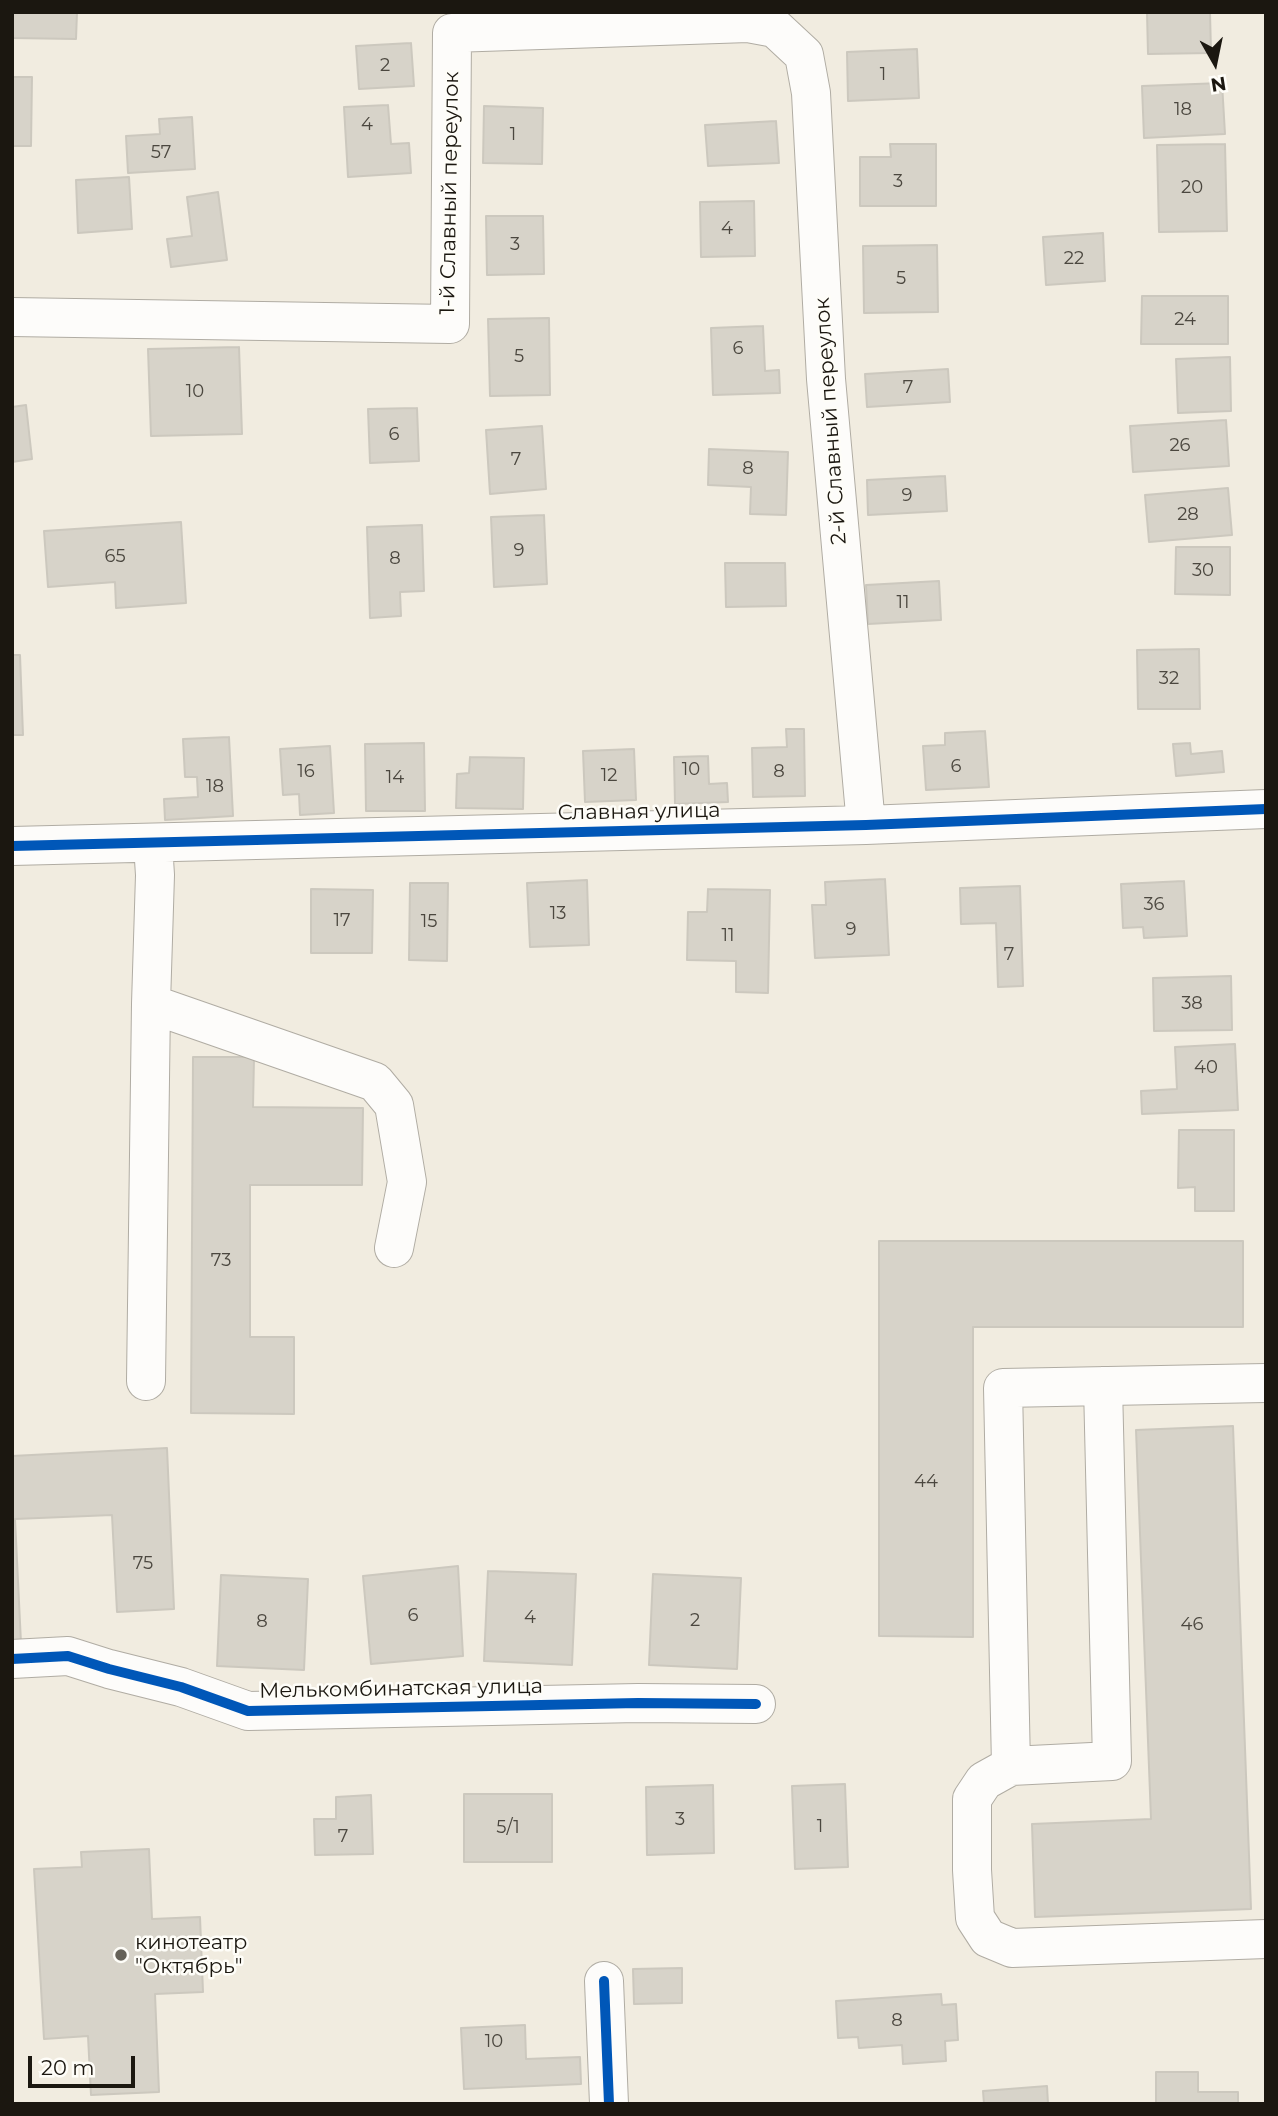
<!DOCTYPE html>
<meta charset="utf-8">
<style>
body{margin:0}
#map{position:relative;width:1278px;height:2116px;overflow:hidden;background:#f1ece0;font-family:Montserrat,sans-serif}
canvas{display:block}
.frame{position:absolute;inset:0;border:14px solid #1b1710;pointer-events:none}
.north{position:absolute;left:1180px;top:28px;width:70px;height:70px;-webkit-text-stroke:5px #fefdf8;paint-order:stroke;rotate:171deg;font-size:19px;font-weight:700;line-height:28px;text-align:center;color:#1b1710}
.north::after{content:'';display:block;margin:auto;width:24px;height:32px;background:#1b1710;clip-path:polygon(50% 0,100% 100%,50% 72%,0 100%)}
.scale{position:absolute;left:28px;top:2056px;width:107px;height:32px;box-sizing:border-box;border:4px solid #1b1710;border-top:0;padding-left:9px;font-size:21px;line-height:24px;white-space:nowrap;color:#1b1710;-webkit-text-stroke:5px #fefdf8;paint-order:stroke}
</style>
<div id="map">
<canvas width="1278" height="2116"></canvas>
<div class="frame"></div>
<div class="north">N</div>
<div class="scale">20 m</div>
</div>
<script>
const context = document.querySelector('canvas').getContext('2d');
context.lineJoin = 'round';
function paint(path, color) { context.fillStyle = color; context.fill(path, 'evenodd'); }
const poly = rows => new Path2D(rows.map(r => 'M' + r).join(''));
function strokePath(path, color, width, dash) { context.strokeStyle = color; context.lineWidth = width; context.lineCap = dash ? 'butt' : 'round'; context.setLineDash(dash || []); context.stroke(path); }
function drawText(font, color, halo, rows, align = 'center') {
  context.font = font + ' Montserrat,sans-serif'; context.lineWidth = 5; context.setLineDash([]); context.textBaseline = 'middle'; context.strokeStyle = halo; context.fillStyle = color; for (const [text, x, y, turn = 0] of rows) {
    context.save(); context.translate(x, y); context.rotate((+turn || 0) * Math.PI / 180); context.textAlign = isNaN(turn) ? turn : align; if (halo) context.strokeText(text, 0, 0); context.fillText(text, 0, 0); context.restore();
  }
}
const building = poly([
 [12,12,77,12,76,39,12,38,12,12],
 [1147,12,1210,12,1211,53,1148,54,1147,12],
 [411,43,414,86,359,89,356,46,411,43],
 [917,49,919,98,848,101,847,52,917,49],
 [12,77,32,77,31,146,12,146,12,77],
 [1222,83,1225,134,1144,138,1142,86,1222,83],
 [388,105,391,144,409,143,411,173,348,177,344,107,388,105],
 [484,106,543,108,542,164,483,163,484,106],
 [192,117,195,169,128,173,126,136,160,134,159,119,192,117],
 [776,121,779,163,708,166,705,125,776,121],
 [890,144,936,144,936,206,860,206,860,157,891,157,890,144],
 [1225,144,1227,231,1159,232,1157,145,1225,144],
 [129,177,132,229,78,233,76,180,129,177],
 [218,192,227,260,171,267,167,239,192,236,187,197,218,192],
 [754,201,755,256,701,257,700,202,754,201],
 [486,216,543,216,544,274,487,275,486,216],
 [1103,233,1105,281,1046,285,1043,237,1103,233],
 [937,245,938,312,864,313,863,246,937,245],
 [1142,296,1228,296,1228,344,1141,344,1142,296],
 [549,318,550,395,490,396,488,319,549,318],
 [763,326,765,371,779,370,780,393,713,395,711,328,763,326],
 [239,347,242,434,151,436,148,349,239,347],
 [1230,357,1231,411,1178,413,1176,359,1230,357],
 [948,369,950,402,867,407,865,374,948,369],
 [26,405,32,459,12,462,12,407,26,405],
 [417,408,419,461,370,463,368,409,417,408],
 [1226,420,1229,466,1133,472,1130,426,1226,420],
 [542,426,546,489,490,494,486,430,542,426],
 [709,449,788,452,786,515,750,514,751,487,708,485,709,449],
 [945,476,947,511,868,515,867,480,945,476],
 [1228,488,1232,535,1149,542,1145,495,1228,488],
 [544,515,547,584,494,587,491,517,544,515],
 [181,522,186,603,116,608,115,582,48,587,44,531,181,522],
 [422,525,424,591,400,592,401,616,370,618,367,527,422,525],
 [1176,547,1230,547,1230,595,1175,594,1176,547],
 [725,563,785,563,786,606,726,607,725,563],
 [939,581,941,620,868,624,866,585,939,581],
 [1199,649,1200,709,1138,709,1137,650,1199,649],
 [12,655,20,655,23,735,12,735,12,655],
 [786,729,804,729,805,796,753,797,752,748,787,747,786,729],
 [985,731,989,787,926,790,923,746,945,745,945,733,985,731],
 [229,737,233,816,165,820,164,799,198,797,197,777,185,777,183,739,229,737],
 [424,743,425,811,366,811,365,744,424,743],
 [1190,743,1191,754,1222,751,1224,772,1176,776,1173,744,1190,743],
 [330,746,334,813,300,815,299,794,283,795,280,749,330,746],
 [634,749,636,800,585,802,583,751,634,749],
 [708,756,709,784,727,783,728,802,675,804,674,757,708,756],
 [470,757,524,758,523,809,456,808,457,774,469,773,470,757],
 [885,879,889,955,815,958,812,905,826,905,825,882,885,879],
 [587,880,589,945,530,947,527,883,587,880],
 [1184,881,1187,936,1144,938,1143,927,1123,928,1121,884,1184,881],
 [410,883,448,883,447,961,409,960,410,883],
 [1020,886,1023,986,998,987,996,923,961,924,960,888,1020,886],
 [311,889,373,890,372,953,311,953,311,889],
 [708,889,770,890,768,993,736,992,736,961,687,960,688,912,707,912,708,889],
 [1231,976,1232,1030,1154,1031,1153,978,1231,976],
 [1235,1044,1238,1110,1142,1114,1141,1091,1177,1089,1175,1047,1235,1044],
 [193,1057,254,1057,253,1107,363,1108,362,1185,250,1185,250,1337,294,1337,294,1414,191,1413,193,1057],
 [1179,1130,1234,1130,1234,1211,1195,1211,1195,1187,1178,1188,1179,1130],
 [879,1241,1243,1241,1243,1327,973,1327,973,1637,879,1636,879,1241],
 [1233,1426,1251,1909,1035,1917,1032,1824,1151,1819,1136,1430,1233,1426],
 [167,1448,174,1609,117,1612,112,1515,15,1519,21,1643,12,1644,12,1456,167,1448],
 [458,1566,463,1656,371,1664,363,1576,458,1566],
 [488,1571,576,1574,572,1665,484,1661,488,1571],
 [653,1574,741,1578,737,1669,649,1665,653,1574],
 [221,1575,308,1579,304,1670,217,1666,221,1575],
 [845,1784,848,1867,795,1869,792,1786,845,1784],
 [713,1785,714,1853,647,1855,646,1787,713,1785],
 [464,1794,552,1794,552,1862,464,1862,464,1794],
 [371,1795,373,1854,315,1855,314,1819,336,1819,336,1797,371,1795],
 [149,1849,152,1919,200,1917,203,1992,155,1994,159,2092,91,2095,88,2036,44,2039,34,1869,82,1867,81,1852,149,1849],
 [682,1968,682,2003,634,2004,633,1969,682,1968],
 [941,1994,942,2005,956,2004,958,2040,945,2041,946,2061,903,2064,902,2045,859,2048,858,2037,838,2038,836,2001,941,1994],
 [525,2025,526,2059,580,2057,581,2084,464,2089,461,2028,525,2025],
 [1156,2072,1198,2072,1198,2092,1238,2092,1238,2104,1156,2104,1156,2072],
 [1047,2086,1048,2104,984,2104,983,2091,1047,2086]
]);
paint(building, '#d7d3c9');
strokePath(building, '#ccc8be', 2);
const minor = poly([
 [12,317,450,324,452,33,748,23,775,28,804,55,811,93,826,379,866,825],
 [12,846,866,825,1266,809],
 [151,1004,375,1082,394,1105,407,1182,394,1248],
 [146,1381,151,1004,155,875,153,844],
 [1266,1383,1003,1388,1011,1766,984,1781,972,1799,972,1870,975,1918,988,1938,1012,1948,1266,1939],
 [12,1659,68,1656,109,1669,181,1687,248,1711,638,1703,756,1704],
 [1011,1766,1112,1761,1103,1386],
 [604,1981,609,2104]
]);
strokePath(minor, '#b0aca3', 40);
strokePath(minor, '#fdfcfa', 38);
strokePath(poly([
 [12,846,866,825,1266,809],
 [12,1659,68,1656,109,1669,181,1687,248,1711,638,1703,756,1704],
 [604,1981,609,2104]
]), '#0057b8', 10);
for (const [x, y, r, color] of [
 [121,1955,7,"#666259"]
]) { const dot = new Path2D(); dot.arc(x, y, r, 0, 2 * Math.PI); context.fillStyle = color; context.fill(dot); strokePath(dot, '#fefdf8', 2.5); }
drawText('18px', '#4b473f', null, [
 ["2",385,66],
 ["1",883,75],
 ["18",1183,110],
 ["4",367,125],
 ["1",513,135],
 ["57",161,153],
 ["3",898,182],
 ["20",1192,188],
 ["4",727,229],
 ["3",515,245],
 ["22",1074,259],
 ["5",901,279],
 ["24",1185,320],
 ["6",738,349],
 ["5",519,357],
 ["7",908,388],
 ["10",195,392],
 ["6",394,435],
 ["26",1180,446],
 ["7",516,460],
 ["8",748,469],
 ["9",907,496],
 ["28",1188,515],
 ["9",519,551],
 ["65",115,557],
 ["8",395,559],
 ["30",1203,571],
 ["11",903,603],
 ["32",1169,679],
 ["6",956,767],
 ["10",691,770],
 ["16",306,772],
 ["8",779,772],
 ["12",609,776],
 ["14",395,778],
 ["18",215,787],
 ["36",1154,905],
 ["13",558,914],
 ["17",342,921],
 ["15",429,922],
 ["9",851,930],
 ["11",728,936],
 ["7",1009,955],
 ["38",1192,1004],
 ["40",1206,1068],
 ["73",221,1261],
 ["44",926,1482],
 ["75",143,1564],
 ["6",413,1616],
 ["4",530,1618],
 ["2",695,1621],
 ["8",262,1622],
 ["46",1192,1625],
 ["3",680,1820],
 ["1",820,1827],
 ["5/1",508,1828],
 ["7",343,1837],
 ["8",897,2021],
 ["10",494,2042]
]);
drawText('21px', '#1b1710', '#fefdf8', [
 ["1-й Славный переулок",450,193,-89],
 ["2-й Славный переулок",831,421,-94],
 ["Славная улица",639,812,-1],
 ["Мелькомбинатская улица",401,1689,-1]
]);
drawText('21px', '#1b1710', '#fefdf8', [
 ["кинотеатр",135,1943],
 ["\"Октябрь\"",135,1967]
], 'left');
</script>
